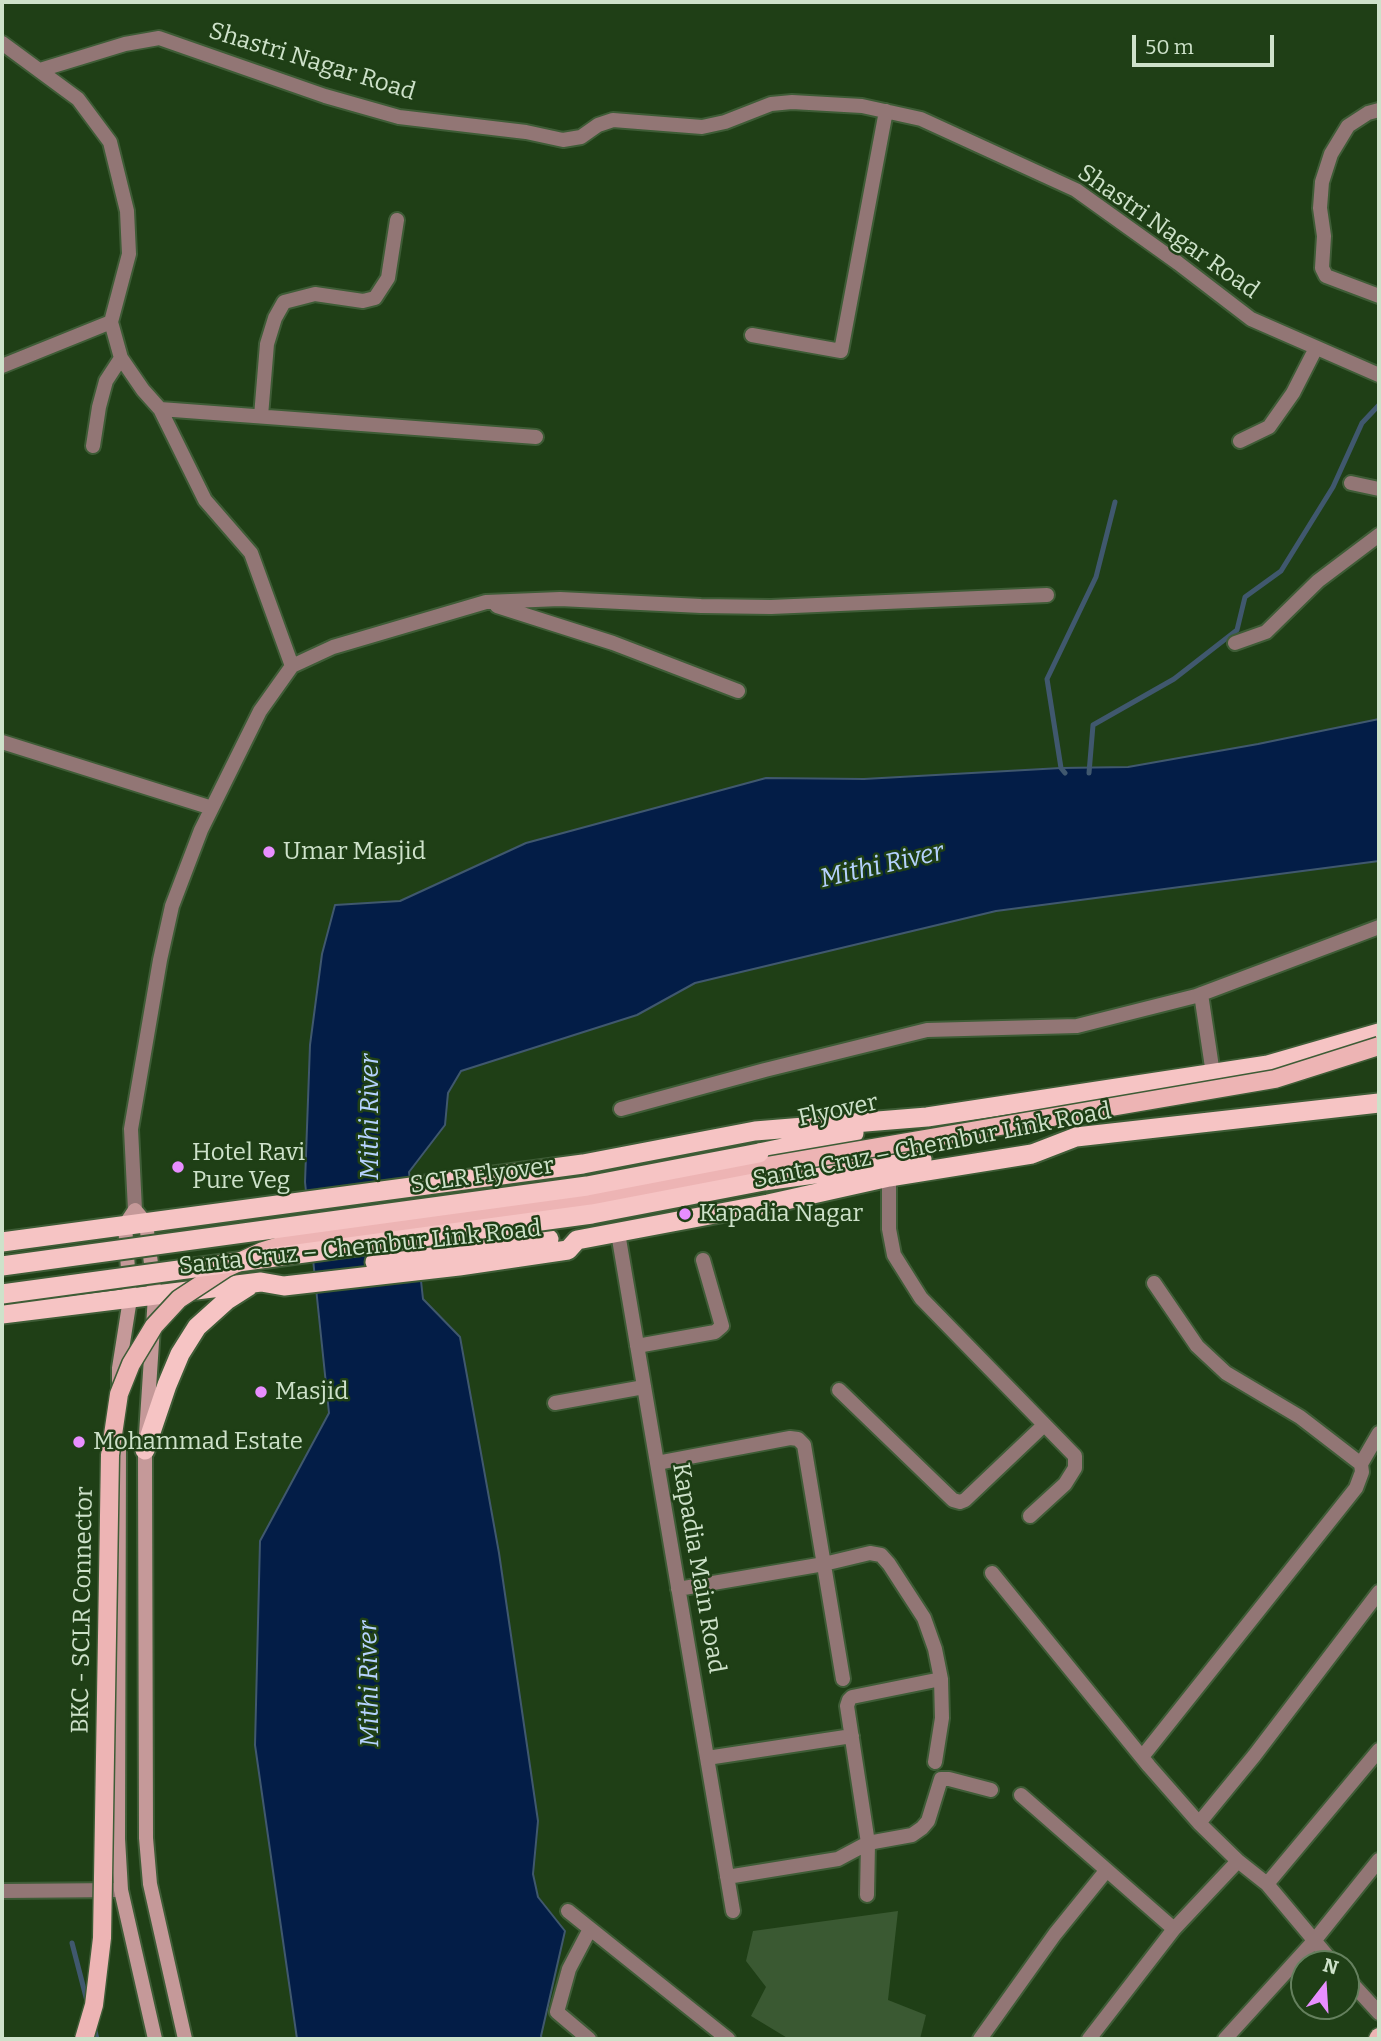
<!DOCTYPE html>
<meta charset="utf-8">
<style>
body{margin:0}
#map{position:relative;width:1381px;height:2041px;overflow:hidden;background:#1f3f16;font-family:Bitter,serif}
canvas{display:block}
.frame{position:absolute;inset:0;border:4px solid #cee2ca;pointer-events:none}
.north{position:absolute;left:1290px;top:1950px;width:70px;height:70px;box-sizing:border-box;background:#1f3f16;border:2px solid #65805e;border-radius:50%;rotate:17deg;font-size:19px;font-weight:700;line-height:28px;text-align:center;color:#cee2ca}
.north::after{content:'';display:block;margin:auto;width:24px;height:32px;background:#e88eff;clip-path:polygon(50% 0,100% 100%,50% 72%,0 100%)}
.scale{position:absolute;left:1132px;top:35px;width:142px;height:32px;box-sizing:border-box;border:4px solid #cee2ca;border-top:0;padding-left:9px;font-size:21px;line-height:24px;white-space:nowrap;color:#cee2ca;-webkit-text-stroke:5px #1f3f16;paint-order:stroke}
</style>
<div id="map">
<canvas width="1381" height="2041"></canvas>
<div class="frame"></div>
<div class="north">N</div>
<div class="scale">50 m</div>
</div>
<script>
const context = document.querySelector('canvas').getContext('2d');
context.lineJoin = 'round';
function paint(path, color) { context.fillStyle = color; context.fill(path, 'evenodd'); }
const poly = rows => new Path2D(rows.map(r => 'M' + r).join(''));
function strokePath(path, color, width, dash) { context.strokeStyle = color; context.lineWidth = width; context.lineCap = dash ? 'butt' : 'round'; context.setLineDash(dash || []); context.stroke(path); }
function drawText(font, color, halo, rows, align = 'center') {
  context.font = font + ' Bitter,serif'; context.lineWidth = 5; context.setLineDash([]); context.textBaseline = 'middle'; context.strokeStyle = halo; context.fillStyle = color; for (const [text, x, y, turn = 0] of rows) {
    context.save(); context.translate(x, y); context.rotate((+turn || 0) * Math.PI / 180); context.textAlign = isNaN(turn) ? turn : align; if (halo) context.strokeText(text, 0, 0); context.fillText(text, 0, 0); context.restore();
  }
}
paint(poly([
 [898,1911,888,2000,926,2015,920,2039,789,2039,751,2016,766,1987,746,1961,753,1931]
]), '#3a5932');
const water = poly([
 [1379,719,1379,861,996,911,695,983,637,1015,461,1071,448,1093,445,1125,409,1172,423,1299,460,1337,499,1553,538,1821,533,1874,538,1897,565,1931,541,2036,542,2039,297,2039,255,1745,260,1541,329,1413,305,1182,310,1045,322,954,335,905,400,901,526,843,766,778,864,779,1061,768,1128,767,1258,744,1379,719]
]);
paint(water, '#031d47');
strokePath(water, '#40586e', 2);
strokePath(poly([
 [1065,773,1061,768,1047,679,1096,577,1115,502],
 [1089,773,1093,725,1174,679,1237,630,1245,597,1281,571,1333,487,1362,423,1379,405],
 [72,1943,87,2001],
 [94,2027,97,2039]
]), '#40586e', 5);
const minor = poly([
 [2,43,78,99,110,142,127,211,129,254,111,322,121,358,143,390,160,409,205,500,251,553,292,666],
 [40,70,125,44,159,38,325,96,399,117,526,132,563,140,581,137,598,125,613,120,702,127,725,122,771,104,792,102,862,106,921,119,1076,190,1178,263,1251,319,1379,375],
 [1379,110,1368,113,1348,126,1331,154,1322,182,1320,208,1324,236,1322,268,1326,276,1379,296],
 [752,335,841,351,886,111],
 [2,366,111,322],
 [160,409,536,437],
 [261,416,267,344,275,318,284,302,315,294,363,301,375,298,388,278,397,220],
 [1240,441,1269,427,1293,393,1316,348],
 [93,446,99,407,106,381,121,358],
 [1351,483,1379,489],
 [497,606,613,643,738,691],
 [1235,643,1266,632,1318,581,1379,535],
 [2,742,212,808],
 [1201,994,1213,1074],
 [621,1109,765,1070,927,1030,1077,1026,1196,996,1379,927],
 [889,1177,889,1229,894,1255,921,1298,1075,1456,1075,1468,1065,1484,1030,1516],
 [135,1210,131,1129,160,960,172,906,201,830,260,711,292,666,333,647,486,602,560,599,701,606,771,607,1047,595],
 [618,1233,733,1911],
 [637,1346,715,1332,722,1326,703,1260],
 [839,1390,953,1500,960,1502,965,1500,1044,1425],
 [555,1403,644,1387],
 [657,1463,790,1438,798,1439,804,1445,843,1679],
 [1361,1464,1379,1433],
 [992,1573,1149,1766,1199,1823,1238,1861,1267,1884,1334,1964],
 [678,1589,824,1564,870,1553,881,1555,889,1564,924,1618,935,1649,941,1679,942,1718,935,1762],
 [1142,1757,1356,1488,1362,1472,1361,1464,1300,1417,1226,1373,1197,1346,1154,1283],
 [707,1758,852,1736],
 [1021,1795,1174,1929],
 [1199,1823,1254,1756,1379,1592],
 [727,1877,838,1859,868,1843,912,1835,922,1828,928,1821,941,1779,949,1779,991,1790],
 [1267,1884,1379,1750],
 [867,1895,868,1843,847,1706,849,1700,852,1697,941,1679],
 [568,1911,728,2039],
 [1346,1977,1379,2013],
 [589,2039,557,2012,569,1969,590,1929],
 [980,2039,1055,1934,1106,1871],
 [1089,2039,1174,1929,1238,1861],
 [1225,2039,1314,1941,1379,1860]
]);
const tertiary = poly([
 [2,1891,121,1890]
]);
const secondary = poly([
 [119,1387,119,1368,130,1299,125,1225,135,1210,146,1223,155,1296,145,1450,146,1838,150,1884,185,2039],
 [119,1446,118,1839,121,1890,155,2039]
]);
const primary = poly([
 [1378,2039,1379,2037]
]);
const trunk = poly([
 [759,1153,854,1133],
 [764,1181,922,1159],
 [2,1242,583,1164,755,1131,927,1117,1268,1065,1379,1033],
 [375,1262,549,1239],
 [2,1314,261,1282,284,1286,459,1266,568,1250,577,1240,768,1204,889,1177,1032,1154,1076,1137,1379,1103],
 [145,1450,167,1385,180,1354,197,1327,227,1300,249,1286]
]);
strokePath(minor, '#3e5c36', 18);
strokePath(tertiary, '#3e5c36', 18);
strokePath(secondary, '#3e5c36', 18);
strokePath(primary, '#3e5c36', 21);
strokePath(trunk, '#3e5c36', 23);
strokePath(minor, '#927675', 14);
strokePath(tertiary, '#927675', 14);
strokePath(secondary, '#c59999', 14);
strokePath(primary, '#edb4b4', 18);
strokePath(trunk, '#f6c4c4', 19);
const primaryBridge = poly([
 [84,2039,94,2005,102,1938,110,1455,119,1394,131,1364,154,1326,179,1299,226,1268,263,1251,302,1239,590,1200,761,1167,1275,1079,1379,1046]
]);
const trunkBridge = poly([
 [2,1266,587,1186,759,1153],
 [2,1294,592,1214,764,1181]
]);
strokePath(primaryBridge, '#3e5c36', 21, []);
strokePath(trunkBridge, '#3e5c36', 23, []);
strokePath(primaryBridge, '#edb4b4', 18);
strokePath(trunkBridge, '#f6c4c4', 19);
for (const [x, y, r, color] of [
 [269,852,7,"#e88eff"],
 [178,1167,7,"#e88eff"],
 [685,1214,7,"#e88eff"],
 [261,1392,7,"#e88eff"],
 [79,1442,7,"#e88eff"]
]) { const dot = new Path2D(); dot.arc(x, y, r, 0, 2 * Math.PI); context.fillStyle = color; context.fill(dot); strokePath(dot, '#1f3f16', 2.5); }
drawText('24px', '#cee2ca', '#1f3f16', [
 ["Shastri Nagar Road",312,62,17],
 ["Shastri Nagar Road",1168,232,35],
 ["Flyover",838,1111,-12],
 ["Santa Cruz – Chembur Link Road",932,1146,-11],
 ["SCLR Flyover",482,1176,-8],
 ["Santa Cruz – Chembur Link Road",360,1248,-6],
 ["Kapadia Main Road",698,1568,80],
 ["BKC - SCLR Connector",83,1610,-89]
]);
drawText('24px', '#cee2ca', '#1f3f16', [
 ["Umar Masjid",283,852],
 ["Hotel Ravi",192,1153],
 ["Pure Veg",192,1181],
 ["Kapadia Nagar",699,1214],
 ["Masjid",275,1392],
 ["Mohammad Estate",93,1442]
], 'left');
drawText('italic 26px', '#b6d2fe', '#1f3f16', [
 ["Mithi River",882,866,-13],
 ["Mithi River",371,1117,-90],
 ["Mithi River",370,1684,-91]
]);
</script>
